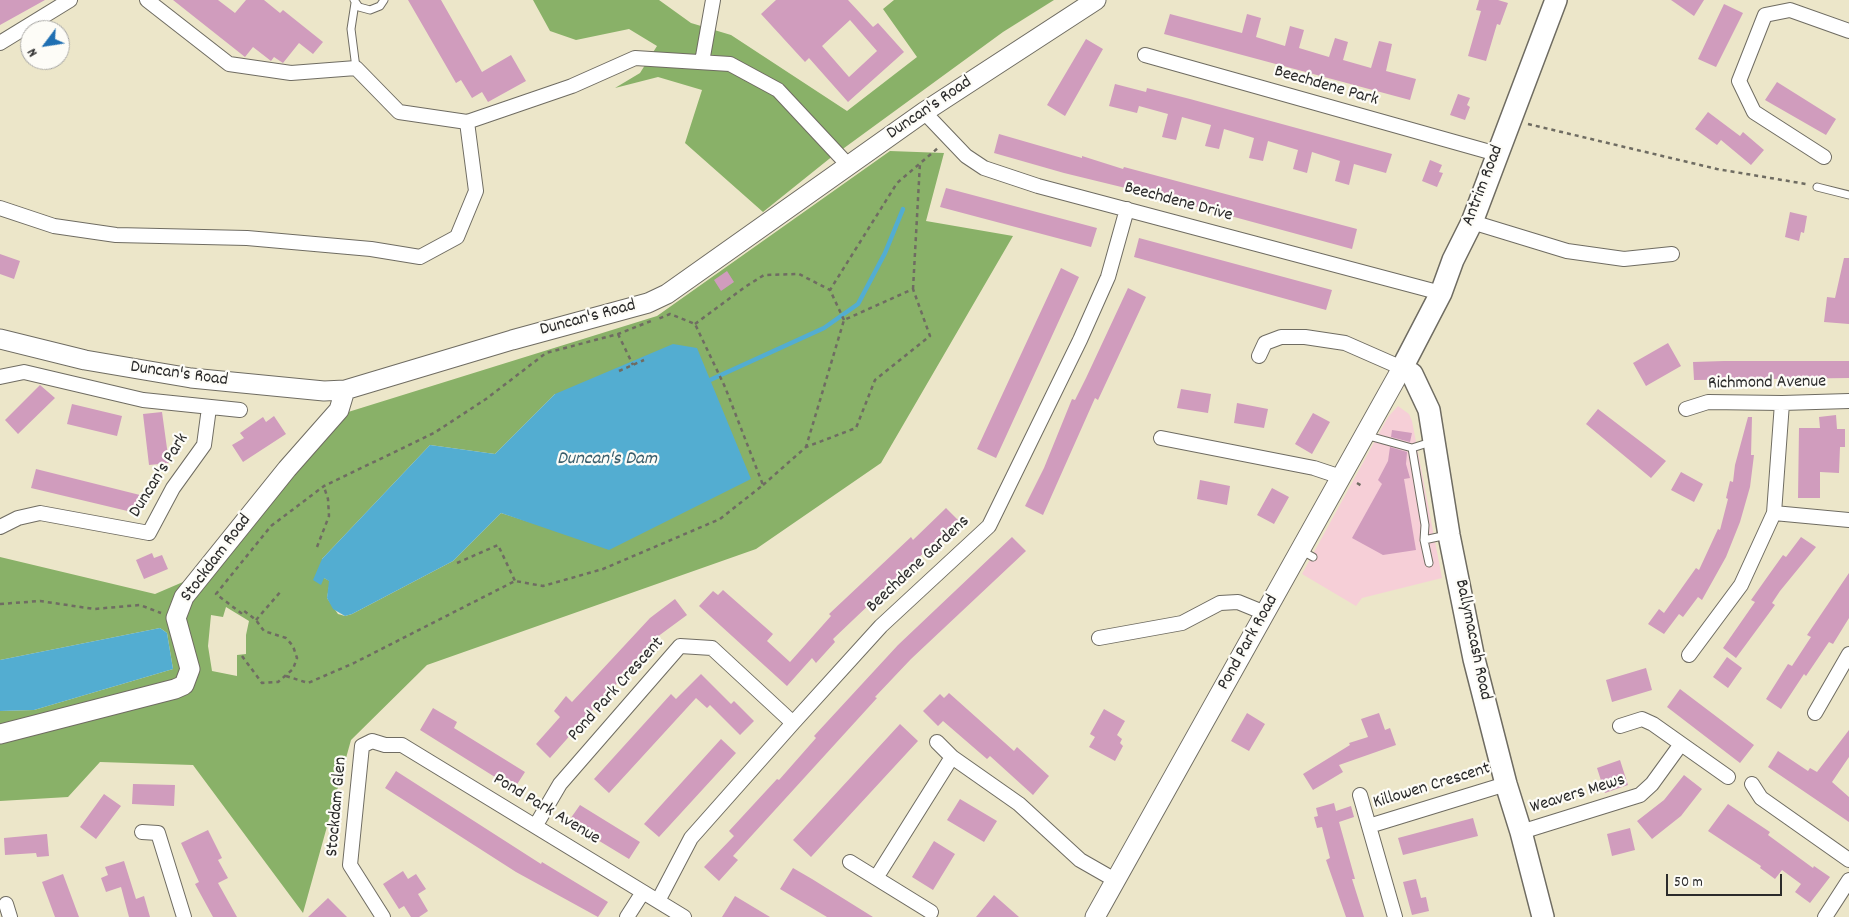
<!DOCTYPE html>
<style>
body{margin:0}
#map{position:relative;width:1849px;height:917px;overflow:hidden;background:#ece6c9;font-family:Dekko,sans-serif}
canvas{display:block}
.north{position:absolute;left:20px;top:20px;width:50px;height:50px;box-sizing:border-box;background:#fdfcf7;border:1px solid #a9a8a5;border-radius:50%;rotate:239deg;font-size:14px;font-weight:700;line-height:20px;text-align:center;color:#2b2b2b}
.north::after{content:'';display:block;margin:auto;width:18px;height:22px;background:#1f6fb2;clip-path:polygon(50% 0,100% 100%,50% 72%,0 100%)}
.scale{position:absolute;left:1666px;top:874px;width:116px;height:22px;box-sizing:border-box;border:2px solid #2b2b2b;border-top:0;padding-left:6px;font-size:15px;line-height:18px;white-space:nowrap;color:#2b2b2b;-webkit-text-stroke:4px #fdfcf7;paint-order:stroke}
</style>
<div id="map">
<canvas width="1849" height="917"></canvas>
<div class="north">N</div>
<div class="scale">50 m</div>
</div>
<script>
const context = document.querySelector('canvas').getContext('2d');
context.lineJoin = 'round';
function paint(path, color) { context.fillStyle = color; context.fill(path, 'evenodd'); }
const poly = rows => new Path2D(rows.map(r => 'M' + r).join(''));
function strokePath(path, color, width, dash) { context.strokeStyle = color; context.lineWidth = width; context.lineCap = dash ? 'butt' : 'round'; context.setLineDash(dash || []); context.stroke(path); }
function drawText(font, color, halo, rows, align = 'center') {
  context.font = font + ' Dekko,sans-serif'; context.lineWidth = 4.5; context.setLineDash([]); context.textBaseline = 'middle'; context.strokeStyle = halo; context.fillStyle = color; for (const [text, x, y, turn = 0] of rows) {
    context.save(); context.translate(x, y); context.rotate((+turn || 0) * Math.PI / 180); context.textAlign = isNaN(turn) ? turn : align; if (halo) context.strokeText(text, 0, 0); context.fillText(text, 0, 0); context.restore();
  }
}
paint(poly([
 [1398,406,1409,414,1412,421,1442,578,1362,598,1356,606,1302,574,1388,417]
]), '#f6cfd7');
paint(poly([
 [533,0,659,0,691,23,731,35,847,111,917,57,883,9,894,0,1054,0,1003,32,829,159,763,212,685,143,702,90,658,77,615,88,640,73,657,46,629,29,576,40,550,31],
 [890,151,944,153,926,221,1013,236,881,463,756,549,427,665,351,740,303,913,193,765,100,762,68,797,0,801,0,711,34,710,173,669,167,633,160,628,0,660,0,557,155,594,190,579,316,422,657,316],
 [555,394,542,526,501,513,453,561,352,614,345,616,338,614,327,598,330,581,324,578,322,559,430,445,495,454],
 [226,607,249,621,246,635,246,654,237,655,237,676,212,671,208,646,211,615,223,617]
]), '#89b168');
paint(poly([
 [673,344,697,348,751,479,609,550,501,513,453,561,352,614,345,616,333,609,327,598,329,581,324,578,321,585,313,580,322,559,430,445,495,454,555,394],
 [160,628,167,633,173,669,34,710,0,711,0,660]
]), '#53add1');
strokePath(poly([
 [710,380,824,328,858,304,885,253,903,209]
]), '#53add1', 4.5);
paint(poly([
 [0,0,45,0,0,25],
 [173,0,218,0,235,13,246,0,264,0,280,13,283,10,323,42,313,54,299,43,283,63,274,57,271,61,253,47,245,57],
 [408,0,441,0,482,72,511,55,526,81,488,102,482,92,472,98,461,80,456,83],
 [776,0,848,0,873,27,878,23,904,52,848,102,809,58,805,62,761,14],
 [850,20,877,51,849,77,822,46],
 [1479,0,1498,0,1508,3,1500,25,1497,24,1486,61,1468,56,1481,11,1476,10],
 [1671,0,1704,0,1694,16],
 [1724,4,1743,13,1716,67,1698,59],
 [1170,14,1242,33,1247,14,1261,18,1256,37,1285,46,1290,26,1304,30,1299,48,1329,57,1335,38,1348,42,1343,60,1371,68,1379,41,1392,44,1386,71,1416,79,1410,100,1164,34],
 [1086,39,1103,49,1065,116,1047,105],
 [1777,82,1836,119,1826,135,1765,100],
 [1115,84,1146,92,1147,88,1190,99,1392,154,1386,173,1354,164,1349,185,1335,181,1340,161,1312,152,1307,173,1293,169,1298,150,1268,141,1263,161,1249,158,1254,138,1224,129,1219,149,1205,146,1211,125,1182,117,1176,140,1162,137,1168,114,1139,106,1137,113,1109,106],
 [1458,94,1470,98,1467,105,1470,107,1465,120,1450,115],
 [1708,112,1740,136,1743,132,1764,150,1751,165,1721,140,1717,145,1695,129],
 [999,134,1082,158,1082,156,1123,169,1124,167,1357,229,1352,249,1146,193,1064,173,994,153],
 [1430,160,1442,165,1439,172,1443,173,1437,187,1422,181],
 [946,188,1097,228,1091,247,940,207],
 [1790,212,1807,216,1804,233,1801,232,1799,241,1785,237],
 [1139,238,1332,290,1326,310,1134,257],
 [0,254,20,261,14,279,0,274],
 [1844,258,1849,258,1849,324,1824,322,1827,297,1835,298],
 [1061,268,1079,277,996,458,977,449],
 [727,271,734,282,721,291,714,280],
 [1128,288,1146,297,1098,400,1095,398,1043,515,1025,506,1044,468,1072,399,1075,400,1086,378],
 [1668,343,1681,366,1646,386,1633,363],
 [1724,361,1849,361,1849,378,1694,380,1693,362],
 [40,385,55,398,18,434,5,420],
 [1181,389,1211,394,1208,413,1177,408],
 [1237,403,1268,409,1264,428,1234,423],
 [72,404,122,416,117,436,67,424],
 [1598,409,1666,461,1651,478,1586,424],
 [162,412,169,463,149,465,143,414],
 [1313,413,1330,422,1312,454,1295,444],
 [1836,415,1837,429,1845,429,1845,447,1840,447,1839,473,1820,472,1820,498,1798,498,1799,428,1820,428,1819,417],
 [274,416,286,434,243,462,232,445,244,438,240,433,263,417,266,422],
 [1748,417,1752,417,1751,455,1754,455,1750,487,1740,522,1726,557,1702,600,1698,597,1683,617,1679,614,1664,634,1648,624,1659,609,1664,613,1696,568,1699,570,1718,529,1720,530,1728,499,1726,498,1730,481,1733,482,1735,465],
 [1392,430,1412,433,1410,442,1391,437],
 [1390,447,1407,452,1406,464,1410,478,1404,479,1416,550,1383,555,1352,538,1382,484,1378,480,1388,461],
 [36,469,144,496,140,514,31,488],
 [1681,472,1703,484,1694,502,1671,490],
 [1200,480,1230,486,1227,505,1197,499],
 [1272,488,1289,497,1274,524,1257,515],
 [946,508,960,522,937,544,935,542,833,639,835,642,816,663,812,658,787,686,699,606,713,591,718,595,723,590,773,634,767,641,790,662,831,616,829,614,911,537,913,540],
 [1012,537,1026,551,911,659,875,697,877,698,733,856,738,860,719,881,704,867,734,836,729,831,777,779,779,780,816,738,814,736,898,645],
 [1801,537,1816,547,1780,591,1772,603,1775,605,1736,658,1723,648,1755,602,1751,600,1768,576,1783,555,1786,557],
 [152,553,154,558,162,555,168,569,144,579,136,560],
 [1849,573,1849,618,1833,644,1829,642,1806,676,1804,674,1781,709,1766,699,1788,664,1792,666,1811,637,1807,635],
 [675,599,687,615,653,640,656,643,606,695,550,758,536,744,560,717,554,711,566,696,572,702,650,618],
 [1727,657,1742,668,1728,688,1713,677],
 [1646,668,1652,690,1612,702,1606,680],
 [701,674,731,704,734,701,754,721,740,735,710,705,707,708,696,698,609,793,594,779,671,694,676,699],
 [1680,689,1754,745,1740,763,1667,707],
 [949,693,1014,751,1017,747,1049,776,1033,795,990,756,987,759,943,721,938,726,923,711,940,694,944,698],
 [433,708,457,722,454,728,525,772,514,789,420,730],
 [1104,709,1125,721,1117,735,1122,739,1120,743,1123,746,1115,761,1089,747,1095,737,1090,734],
 [1247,713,1265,724,1249,751,1231,741],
 [1379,713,1385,730,1390,728,1396,745,1339,765,1343,772,1313,790,1303,774,1350,745,1349,743,1368,737,1361,719],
 [900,724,918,741,811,857,793,840],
 [1849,730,1849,757,1832,782,1849,797,1849,822,1768,767,1778,751,1808,771,1810,768,1817,772],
 [721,739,736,753,659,837,644,824],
 [1620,760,1628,785,1605,793,1597,768],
 [396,771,541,864,542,862,608,902,598,917,516,872,385,788],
 [1684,775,1702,789,1681,816,1652,839,1637,821,1664,800],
 [133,784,175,785,174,806,132,804],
 [104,794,121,806,96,839,80,827],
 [960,799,997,821,984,842,947,820],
 [1334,803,1336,811,1351,806,1354,817,1339,822,1355,879,1352,879,1364,917,1346,917,1326,860,1330,858,1322,827,1317,828,1314,817,1318,816,1316,808],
 [1728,804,1770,832,1768,835,1813,868,1814,866,1830,877,1810,903,1795,892,1801,884,1782,870,1775,879,1760,868,1761,866,1708,831],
 [580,805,640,842,629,859,568,822],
 [1473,818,1478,836,1403,855,1398,838],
 [1630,828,1635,850,1612,856,1607,834],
 [208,830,222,858,218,860,228,878,218,883,237,917,213,917,195,884,199,882,181,843],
 [47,834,49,856,37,857,36,853,5,855,4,838],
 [934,841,955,854,933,890,912,877],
 [124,861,136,899,144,896,150,917,129,917,121,887,106,892,101,878,108,875,105,867],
 [793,868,812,879,873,917,827,917,780,889],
 [403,871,408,879,416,874,426,889,418,894,428,911,419,917,411,917,404,906,399,909,383,884],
 [63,874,79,917,55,917,42,882],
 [1416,879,1421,898,1426,897,1429,911,1412,915,1403,882],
 [994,895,1019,917,976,917],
 [735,896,770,917,722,917],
 [328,898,347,917,308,917]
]), '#d09cbd');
const lane = poly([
 [354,0,359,7,370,10,380,6,384,0],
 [355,3,351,29,356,68],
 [1817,187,1849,195],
 [1365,435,1412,448,1431,442],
 [1412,448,1425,525,1424,540],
 [1300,550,1313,557],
 [1429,563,1424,540,1447,535]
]);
const street = poly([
 [147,0,229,64,291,73,356,68,399,112,467,122,572,86,635,58,730,64,778,90,848,165],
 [0,43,70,0],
 [1145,55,1497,154],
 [702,62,713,0],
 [924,112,966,156,984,168,1038,186,1441,293],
 [1824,157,1754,112,1739,81,1765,15,1790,10,1849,31],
 [0,208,54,226,116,235,247,238,371,249,420,257,457,237,476,191,467,122],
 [1472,222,1567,251,1624,259,1672,254],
 [1259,356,1265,343,1281,337,1305,337,1345,343,1402,368],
 [0,377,24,372,143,400,240,410],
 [1686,409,1708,402,1782,403,1849,401],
 [1161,438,1314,468,1341,477],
 [1774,513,1849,520],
 [0,527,18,518,40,513,149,533,173,488,204,445,209,408],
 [1099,638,1182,623,1220,603,1238,602,1265,613],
 [1689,655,1741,585,1774,513,1782,403],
 [1815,713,1849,654],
 [1620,726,1642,719,1653,724,1728,777],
 [937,742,952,757,1019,804,1080,860,1115,880],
 [1752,784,1761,798,1849,860],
 [1360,795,1395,917],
 [536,825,560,784,680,646,712,648,793,723],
 [1369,826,1506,784],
 [142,832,158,833,184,917],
 [1521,832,1640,795,1652,784,1681,744],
 [850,862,931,912],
 [876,878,952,757],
 [658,901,691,838,793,723,881,626,989,526,1080,340,1108,277,1127,209],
 [6,904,10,917],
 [383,917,350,865,362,746,372,741,385,745,402,745,684,917],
 [627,917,643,892],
 [1825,917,1849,880]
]);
const secondary = poly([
 [0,339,85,360,191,378,324,391,345,390,512,340,648,303,667,294,924,112,1096,0],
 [0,734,175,689,184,685,190,669,176,618,184,597,287,469,339,410,345,390],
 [1095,917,1402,368]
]);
const primary = poly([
 [1543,917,1521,832,1506,784,1474,659,1449,535,1429,410,1412,374,1402,368,1441,293,1453,260,1472,222,1556,0]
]);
strokePath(lane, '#6f6c62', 9);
strokePath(street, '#6f6c62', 16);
strokePath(secondary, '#6f6c62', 21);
strokePath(primary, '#6f6c62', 24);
strokePath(poly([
 [1528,124,1717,169,1806,184],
 [913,289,920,163],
 [844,320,830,290,897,183,938,148],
 [695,324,745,287,764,275,799,274,830,290],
 [618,334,633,365],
 [619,371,644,360],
 [1357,483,1362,486],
 [763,485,806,447,856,428,875,380,930,336,913,289,844,320,806,447],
 [317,547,329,516,328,499,324,487],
 [457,563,498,545,515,581],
 [0,604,40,601,94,609,140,605,161,613],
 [256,620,282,590],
 [242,656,262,683,278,682,293,669,297,658,293,646,286,638,264,631,256,620,243,610,241,613,216,594,271,526,324,486,434,433,486,399,546,353,618,334,651,321],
 [286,676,308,683,354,663,515,581,543,586,603,569,720,519,763,485,725,387,695,324,670,314,658,319]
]), '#6f6c62', 2.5, [4, 4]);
strokePath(lane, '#fff', 7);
strokePath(street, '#fff', 14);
strokePath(secondary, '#fff', 19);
strokePath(primary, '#fff', 21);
drawText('18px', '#2b2b2b', '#fdfcf7', [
 ["Beechdene Park",1326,87,16],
 ["Duncan's Road",930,109,-34],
 ["Antrim Road",1484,186,-69],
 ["Beechdene Drive",1178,203,15],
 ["Duncan's Road",588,319,-15],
 ["Duncan's Road",179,375,8],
 ["Richmond Avenue",1767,384,-1],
 ["Duncan's Park",160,476,-58],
 ["Stockdam Road",217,559,-53],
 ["Beechdene Gardens",919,565,-43],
 ["Ballymacash Road",1472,640,78],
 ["Pond Park Road",1249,643,-61],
 ["Pond Park Crescent",617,690,-48],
 ["Killowen Crescent",1432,787,-17],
 ["Weavers Mews",1578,795,-17],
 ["Stockdam Glen",338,807,-85],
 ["Pond Park Avenue",546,810,31]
]);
drawText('italic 19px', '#3b5f6d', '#fdfcf7', [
 ["Duncan's Dam",607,460]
]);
</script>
